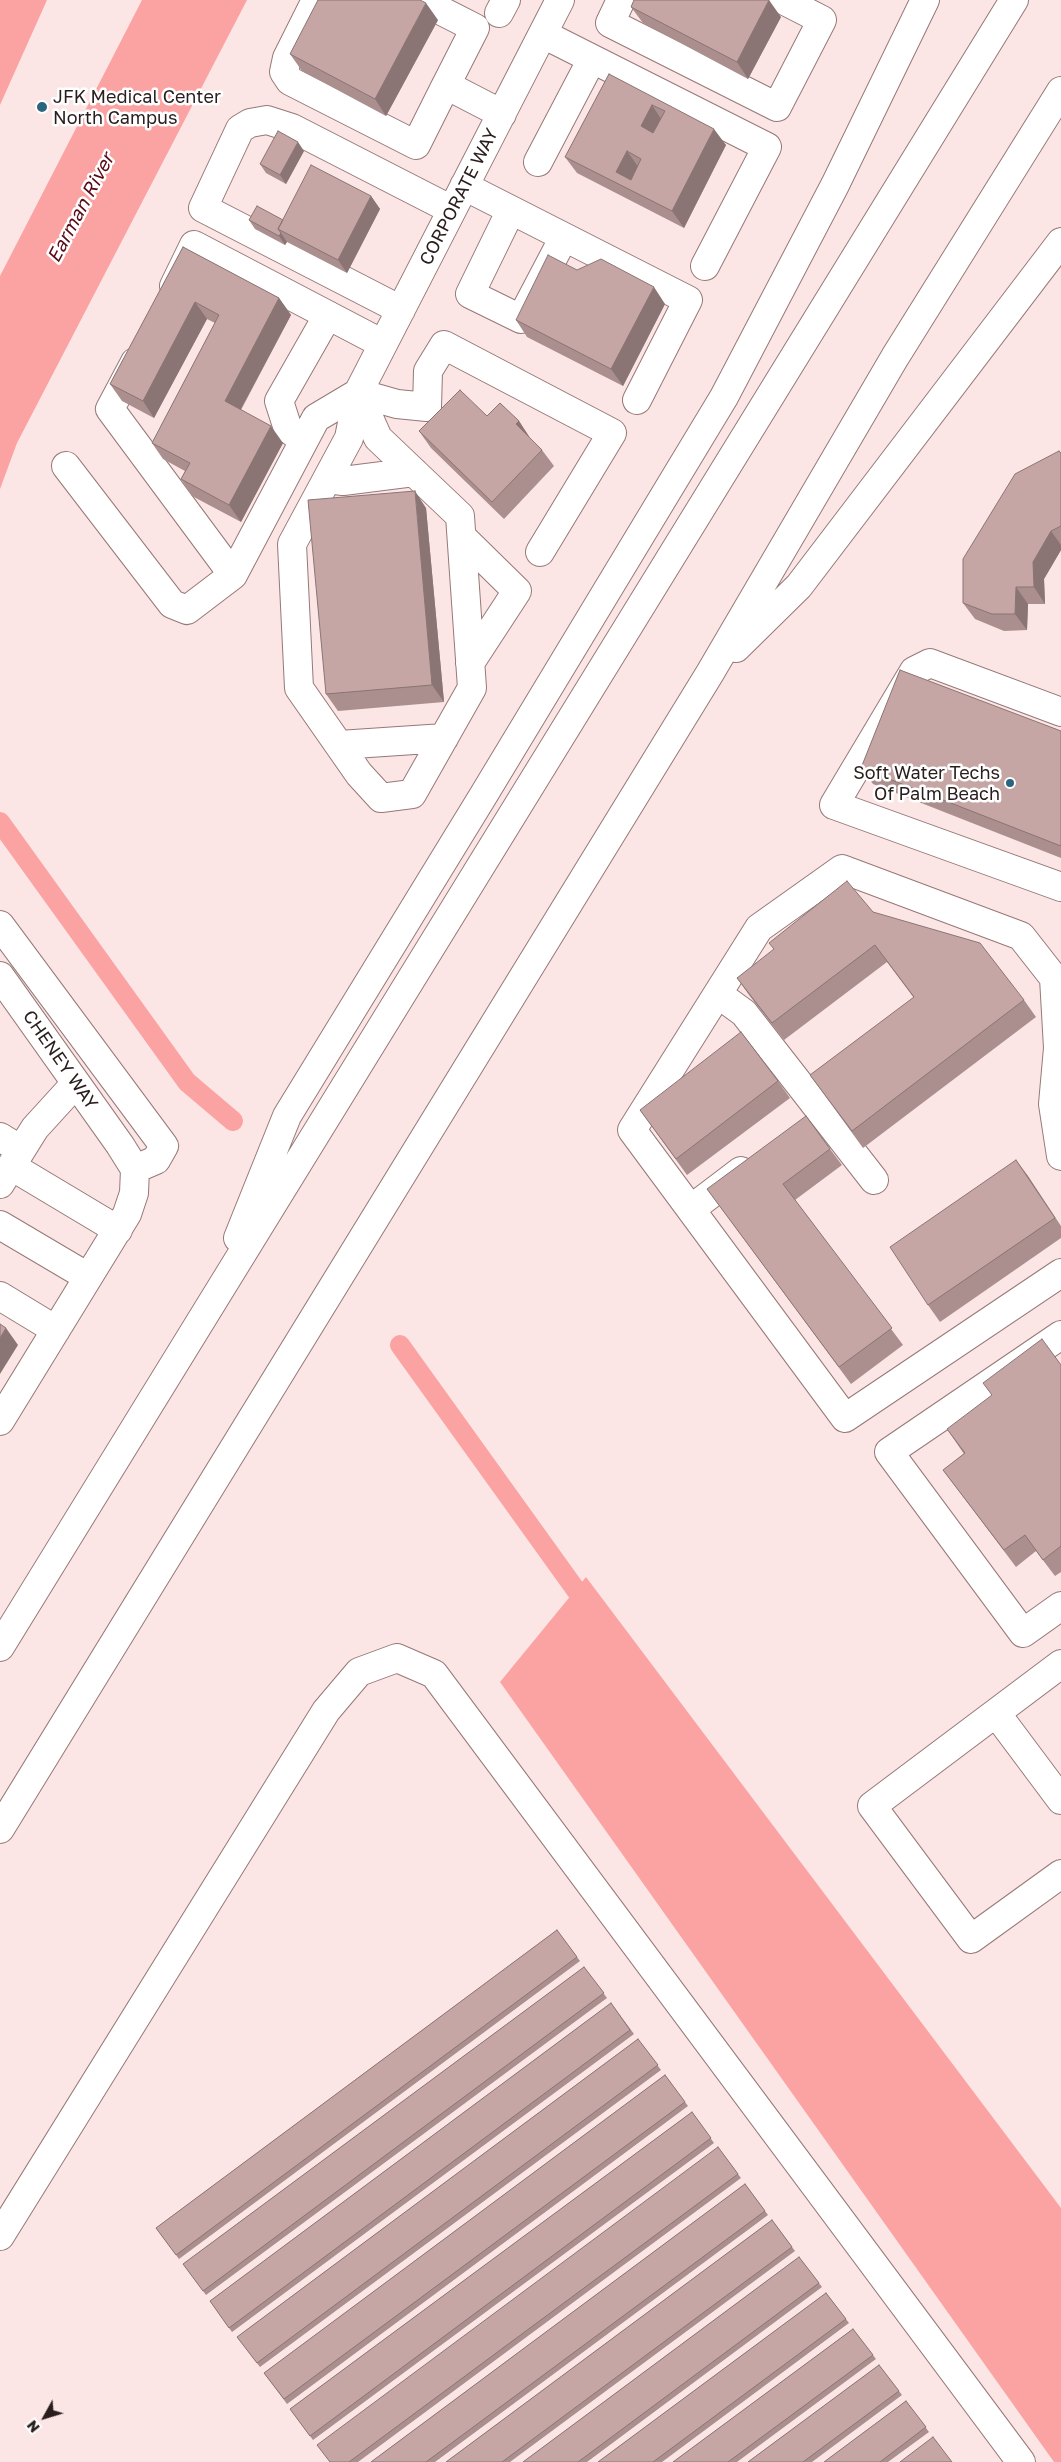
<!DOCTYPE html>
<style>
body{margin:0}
#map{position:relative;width:1061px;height:2462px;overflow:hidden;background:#fbe6e5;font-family:"Golos Text",sans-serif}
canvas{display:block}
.north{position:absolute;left:20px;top:2392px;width:50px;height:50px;-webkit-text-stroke:4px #fff;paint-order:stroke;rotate:231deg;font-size:14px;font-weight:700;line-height:20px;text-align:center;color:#291d1d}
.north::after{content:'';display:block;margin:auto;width:18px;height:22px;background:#291d1d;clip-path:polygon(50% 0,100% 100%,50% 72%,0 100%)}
</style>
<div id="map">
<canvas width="1061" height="2462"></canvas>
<div class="north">N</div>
</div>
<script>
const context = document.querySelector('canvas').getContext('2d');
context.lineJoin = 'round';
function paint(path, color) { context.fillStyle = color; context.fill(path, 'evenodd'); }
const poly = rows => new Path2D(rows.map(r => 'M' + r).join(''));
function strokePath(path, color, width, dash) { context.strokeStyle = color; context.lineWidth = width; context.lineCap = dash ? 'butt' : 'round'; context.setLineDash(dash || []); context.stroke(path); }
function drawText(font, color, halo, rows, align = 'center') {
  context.font = font + ' "Golos Text",sans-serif'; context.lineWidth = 5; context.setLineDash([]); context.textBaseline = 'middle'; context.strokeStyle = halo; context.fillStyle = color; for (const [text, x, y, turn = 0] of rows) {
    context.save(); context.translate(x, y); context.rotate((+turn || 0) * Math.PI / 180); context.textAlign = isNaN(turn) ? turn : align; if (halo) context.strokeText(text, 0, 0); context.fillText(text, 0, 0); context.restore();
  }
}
paint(poly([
 [0,0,47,0,0,105],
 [142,0,247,0,17,443,0,489,0,276],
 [586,1577,1061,2208,1061,2462,1054,2462,500,1682]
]), '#fba3a2');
strokePath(poly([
 [0,822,187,1082,233,1121],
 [400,1345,591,1611]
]), '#fba3a2', 20);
const minor = poly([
 [316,0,287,58,284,72,290,81,416,145,446,85],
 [420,0,475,28,446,85,502,114],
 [621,0,610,23,777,107,822,20,783,0],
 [499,13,506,0],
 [543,34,767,147,705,266],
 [538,162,592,59],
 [464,186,688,300,637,400],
 [511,210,470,294,521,319,564,237],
 [174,286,194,245,383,344],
 [401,310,203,208,240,129,250,123,267,120,292,128,452,210],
 [135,362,110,409,233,575,316,418,358,393,397,404,427,407,428,371,444,345,612,433,540,552],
 [358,393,378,438,460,516,472,688,412,794,381,798,359,774,299,688,292,544,349,438,358,393],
 [358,393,560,0],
 [304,440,288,429,279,401,328,315],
 [66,466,172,604,187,610,233,575],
 [327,479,343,481,414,472],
 [463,538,517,591,470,663],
 [1061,712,930,663,914,671,834,805,1061,887],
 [339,745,444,738],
 [0,925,164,1146,156,1160,135,1169],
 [0,976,120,1145,135,1169,134,1193,127,1214,0,1421],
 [718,994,744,1013,874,1180],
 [0,1137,21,1150],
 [1061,1156,1053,1104,1058,1048,1054,978,1021,936,842,869,759,928,632,1130,845,1418,1061,1273],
 [11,1166,118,1230],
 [0,1184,35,1128,76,1083],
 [691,1209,741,1171],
 [0,1225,88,1277],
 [0,1296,56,1330],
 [1061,1335,889,1452,1023,1633,1061,1606],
 [1061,1664,872,1806,971,1939,1061,1874],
 [996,1713,1061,1800],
 [0,2236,326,1711,359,1672,397,1658,434,1674,1021,2462]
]);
const highway = poly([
 [736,648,799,586,1061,242],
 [238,1238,287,1116,483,796,724,397,835,185,925,0],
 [0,1647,1014,0],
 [0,1829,710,673,895,357,1061,91]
]);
strokePath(minor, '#967877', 30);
strokePath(highway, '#967877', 30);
strokePath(minor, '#fff', 28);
strokePath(highway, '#fff', 28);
paint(poly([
 [631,7,781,17,748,79,643,23],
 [438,20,386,116,302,71,290,54],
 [609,74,726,145,684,228,577,173,565,157],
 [304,151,286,184,266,173,260,164],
 [371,196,380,209,347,273,287,242,285,245,255,229,249,220,283,220],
 [183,247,279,298,291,315,241,410,283,443,241,522,192,496,181,479,185,471,163,459,152,443,215,323,207,319,154,418,122,401,110,384],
 [577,270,665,304,623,386,527,337,516,320],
 [487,416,519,421,530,438,542,450,554,466,504,519,431,448,419,431],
 [1061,453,1061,550,1044,579,1045,604,1028,604,1027,630,1004,631,975,619,963,603],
 [426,508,444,702,338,711,326,694],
 [1061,731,1061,858,873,784,861,768],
 [873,912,1024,1000,1036,1017,863,1148,810,1075,914,998,887,962,784,1040,749,995,737,978],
 [778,1081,790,1098,687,1175,640,1110],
 [830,1149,842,1165,795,1200,903,1345,851,1384,707,1189],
 [1016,1160,1061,1226,1061,1238,940,1322,928,1305],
 [1061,1365,1061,1572,1055,1576,1036,1551,1016,1567,943,1470,964,1454,947,1429],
 [557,1930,580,1961,179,2259,156,2228],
 [584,1967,607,1998,206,2295,183,2264],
 [611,2003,634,2034,232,2332,210,2301],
 [638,2039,661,2070,260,2367,237,2337],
 [665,2075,688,2106,287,2404,264,2373],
 [692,2112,714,2143,313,2440,290,2409],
 [718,2147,741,2178,358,2462,330,2462],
 [745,2184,768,2215,435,2462,371,2462],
 [772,2220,795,2251,510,2462,446,2462],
 [799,2257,822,2287,587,2462,523,2462],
 [826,2293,849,2323,662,2462,598,2462],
 [853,2329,876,2359,737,2462,673,2462],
 [879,2365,902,2395,812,2462,748,2462],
 [906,2401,929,2432,888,2462,824,2462]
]), '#aa8f8e');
paint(poly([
 [769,0,781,17,748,79,737,62],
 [426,3,438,20,386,116,375,99],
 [652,105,663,122,652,143,641,126],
 [714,129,726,145,684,228,672,211],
 [298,142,304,151,286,184,280,175],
 [627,151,639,168,628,189,616,172],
 [371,196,380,209,347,273,338,260],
 [281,233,287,242,285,245,279,236],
 [654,287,665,304,623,386,611,369],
 [279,298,291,315,236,418,225,401],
 [195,302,207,319,154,418,143,401],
 [519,421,530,438,516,424],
 [271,426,283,443,241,522,229,505],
 [415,491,426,508,444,702,432,685],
 [1051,531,1061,545,1061,550,1044,579,1045,604,1034,587,1033,562],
 [1016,587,1028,604,1027,630,1015,614],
 [1016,1160,1028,1176,1061,1226],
 [6,1328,18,1345,0,1374,0,1338]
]), '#8b7474');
const building = poly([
 [318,0,420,0,426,3,375,99,290,54,318,0],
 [634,0,769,0,737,62,631,7,634,0],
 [609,74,714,129,672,211,565,157,609,74],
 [652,105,665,111,653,133,641,126,652,105],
 [627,151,641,159,631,180,616,172,627,151],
 [278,131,298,142,280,175,260,164,278,131],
 [311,165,371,196,338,260,278,229,311,165],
 [257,206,283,220,278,229,281,233,279,236,249,220,257,206],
 [183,247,279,298,225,401,271,426,229,505,181,479,190,463,152,443,219,315,195,302,143,401,110,384,183,247],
 [548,255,577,270,601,259,654,287,611,369,516,320,548,255],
 [460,390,487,416,500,403,519,421,516,424,542,450,492,502,419,431,460,390],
 [1059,451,1061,453,1061,526,1051,531,1033,562,1034,587,1016,587,1015,614,992,614,963,603,963,559,1015,474,1059,451],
 [415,491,432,685,326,694,308,500,415,491],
 [900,670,1061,731,1061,846,861,768,900,670],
 [847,881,873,912,980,943,1024,1000,852,1131,810,1075,914,997,875,945,772,1023,737,978,774,949,769,943,847,881],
 [741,1032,778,1081,676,1159,640,1110,741,1032],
 [806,1116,830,1149,783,1184,892,1328,839,1367,707,1189,806,1116],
 [1016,1160,1055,1218,928,1305,890,1247,1016,1160],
 [0,1324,6,1328,0,1338,0,1324],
 [1042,1339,1061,1365,1061,1546,1043,1560,1025,1535,1004,1550,943,1470,965,1453,947,1429,992,1395,983,1383,1042,1339],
 [557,1930,577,1957,176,2255,156,2228,557,1930],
 [584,1967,604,1993,203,2291,183,2264,584,1967],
 [611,2003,630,2030,229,2328,210,2301,611,2003],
 [638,2039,658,2065,257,2363,237,2337,638,2039],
 [665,2075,685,2102,284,2399,264,2373,665,2075],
 [692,2112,711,2138,310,2436,290,2409,692,2112],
 [718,2147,738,2174,349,2462,330,2462,317,2445,718,2147],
 [745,2184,765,2211,426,2462,371,2462,745,2184],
 [772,2220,792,2247,502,2462,446,2462,772,2220],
 [799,2257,819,2283,578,2462,523,2462,799,2257],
 [826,2293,846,2319,653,2462,598,2462,826,2293],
 [853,2329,873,2355,728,2462,673,2462,853,2329],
 [879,2365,899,2391,803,2462,748,2462,879,2365],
 [906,2401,926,2427,880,2462,824,2462,906,2401],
 [933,2437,952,2462,900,2462,933,2437]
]);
paint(building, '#c6a6a5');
strokePath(building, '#8b7474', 1);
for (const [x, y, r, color] of [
 [42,107,6,"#2b647e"],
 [1010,783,5,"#2b647e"]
]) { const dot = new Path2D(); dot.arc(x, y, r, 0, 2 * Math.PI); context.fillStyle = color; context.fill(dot); strokePath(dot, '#fff', 2); }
drawText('18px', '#291d1d', '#fff', [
 ["JFK Medical Center",53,97],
 ["North Campus",53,118],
 ["Soft Water Techs",1000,773,"right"],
 ["Of Palm Beach",1000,794,"right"]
], 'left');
drawText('18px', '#291d1d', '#fff', [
 ["CORPORATE WAY",459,197,-63],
 ["CHENEY WAY",60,1060,55]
]);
drawText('italic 19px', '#580a15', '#fff', [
 ["Earman River",81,208,-62]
]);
</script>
